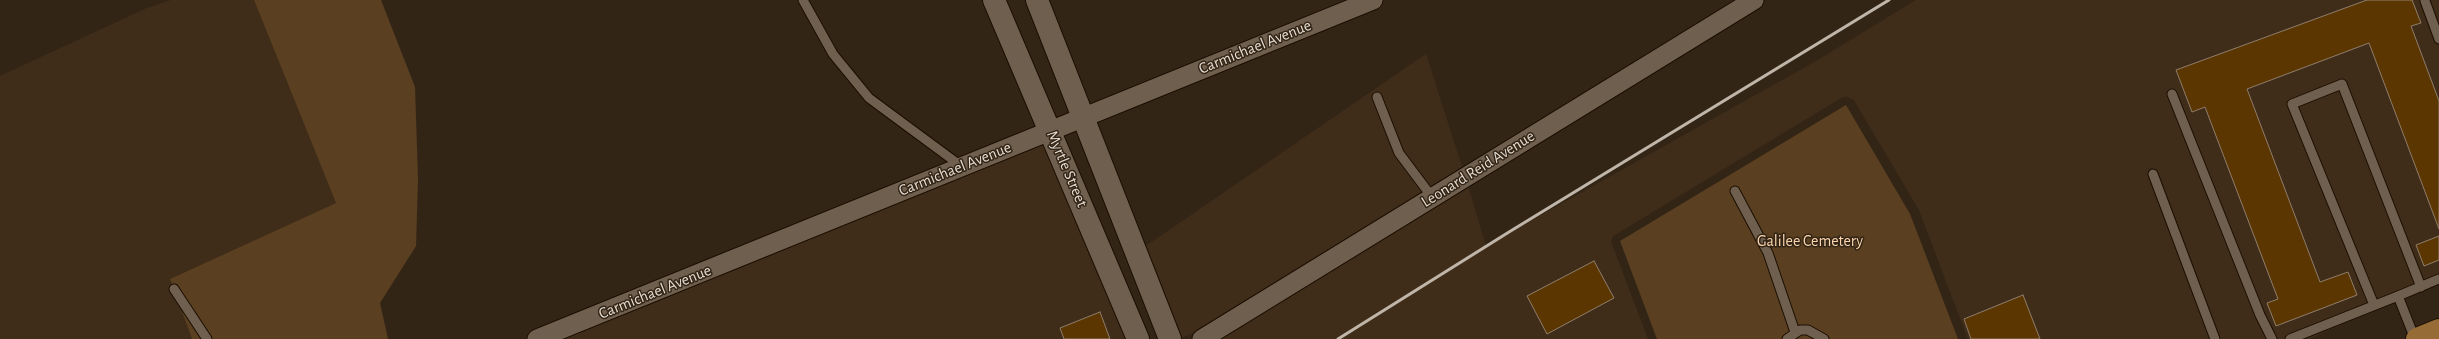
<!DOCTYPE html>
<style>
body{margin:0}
canvas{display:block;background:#332516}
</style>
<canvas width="2439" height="339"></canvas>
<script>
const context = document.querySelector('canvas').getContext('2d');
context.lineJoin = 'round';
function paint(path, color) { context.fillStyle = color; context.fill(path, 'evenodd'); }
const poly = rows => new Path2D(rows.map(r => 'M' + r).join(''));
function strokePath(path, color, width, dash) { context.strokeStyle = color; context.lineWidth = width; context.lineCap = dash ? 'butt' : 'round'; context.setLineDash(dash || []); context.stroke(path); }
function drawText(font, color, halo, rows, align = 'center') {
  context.font = font + ' "Alegreya Sans",sans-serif'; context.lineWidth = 3; context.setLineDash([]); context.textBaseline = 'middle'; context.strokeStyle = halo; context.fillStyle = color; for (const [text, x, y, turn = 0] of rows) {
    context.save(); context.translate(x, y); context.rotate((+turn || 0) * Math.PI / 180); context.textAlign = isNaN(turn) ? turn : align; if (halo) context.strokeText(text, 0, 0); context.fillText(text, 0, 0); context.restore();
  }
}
paint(poly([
 [171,0,254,0,336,203,170,279,192,339,0,339,0,76,147,8],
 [1916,0,2439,0,2439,281,2309,339,1968,339,1919,210,1854,100,1846,96,1841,98,1613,236,1611,242,1648,339,1220,339,1468,186,1486,246,1818,60],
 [1426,54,1462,167,1195,332,1181,338,1146,246],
 [1044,143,1126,339,563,339,644,307]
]), '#402d19');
paint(poly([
 [254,0,381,0,415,87,418,179,416,246,380,303,388,339,192,339,170,279,336,203],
 [1846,105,1910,214,1958,339,1657,339,1620,241]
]), '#5a3f20');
const building = poly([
 [2367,0,2412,0,2421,23,2411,26,2439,101,2439,229,2369,43,2247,89,2320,282,2348,272,2357,295,2276,326,2267,303,2278,299,2205,107,2192,112,2176,70,2367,0],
 [2439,236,2439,260,2424,266,2416,245,2439,236],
 [1594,261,1614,298,1547,334,1527,296,1594,261],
 [2023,295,2040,339,1971,339,1964,319,2023,295],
 [1100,312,1110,339,1064,339,1060,328,1100,312]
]);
paint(building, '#5b3600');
strokePath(building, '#8f7e6c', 1);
const service = poly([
 [803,0,833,54,869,98,961,166],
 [2425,1,2439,39],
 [2172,94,2260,315,2272,339],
 [1377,97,1399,153,1432,197],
 [2153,174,2215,339],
 [1735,191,1768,253,1795,332],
 [174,289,207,339],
 [2398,296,2439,279],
 [2374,305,2292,104,2342,84,2421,287],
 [1787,339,1800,330,1808,330,1824,339],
 [2290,339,2398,296,2415,339]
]);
const minor = poly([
 [537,339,1373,0],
 [1202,339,1754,0]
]);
const tertiary = poly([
 [994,0,1138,339],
 [1037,0,1170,339]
]);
const primary = poly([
 [2417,339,2439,330]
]);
strokePath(service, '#1a0e02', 11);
strokePath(minor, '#1a0e02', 21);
strokePath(tertiary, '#1a0e02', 24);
strokePath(primary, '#1a0e02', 24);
strokePath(service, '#6f5f4e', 9);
strokePath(minor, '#6f5f4e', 19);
strokePath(tertiary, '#6f5f4e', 22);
strokePath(primary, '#966b35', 22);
strokePath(poly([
 [1338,339,1509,232,1889,0]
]), '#bfb5a9', 3);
drawText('16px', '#e5dcd2', '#332516', [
 ["Carmichael Avenue",1255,47,-22],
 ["Carmichael Avenue",955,169,-22],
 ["Myrtle Street",1067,169,67],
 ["Leonard Reid Avenue",1478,169,-32],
 ["Carmichael Avenue",655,292,-22]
]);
drawText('16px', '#fbd5ae', '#332516', [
 ["Galilee Cemetery",1810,241]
]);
</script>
